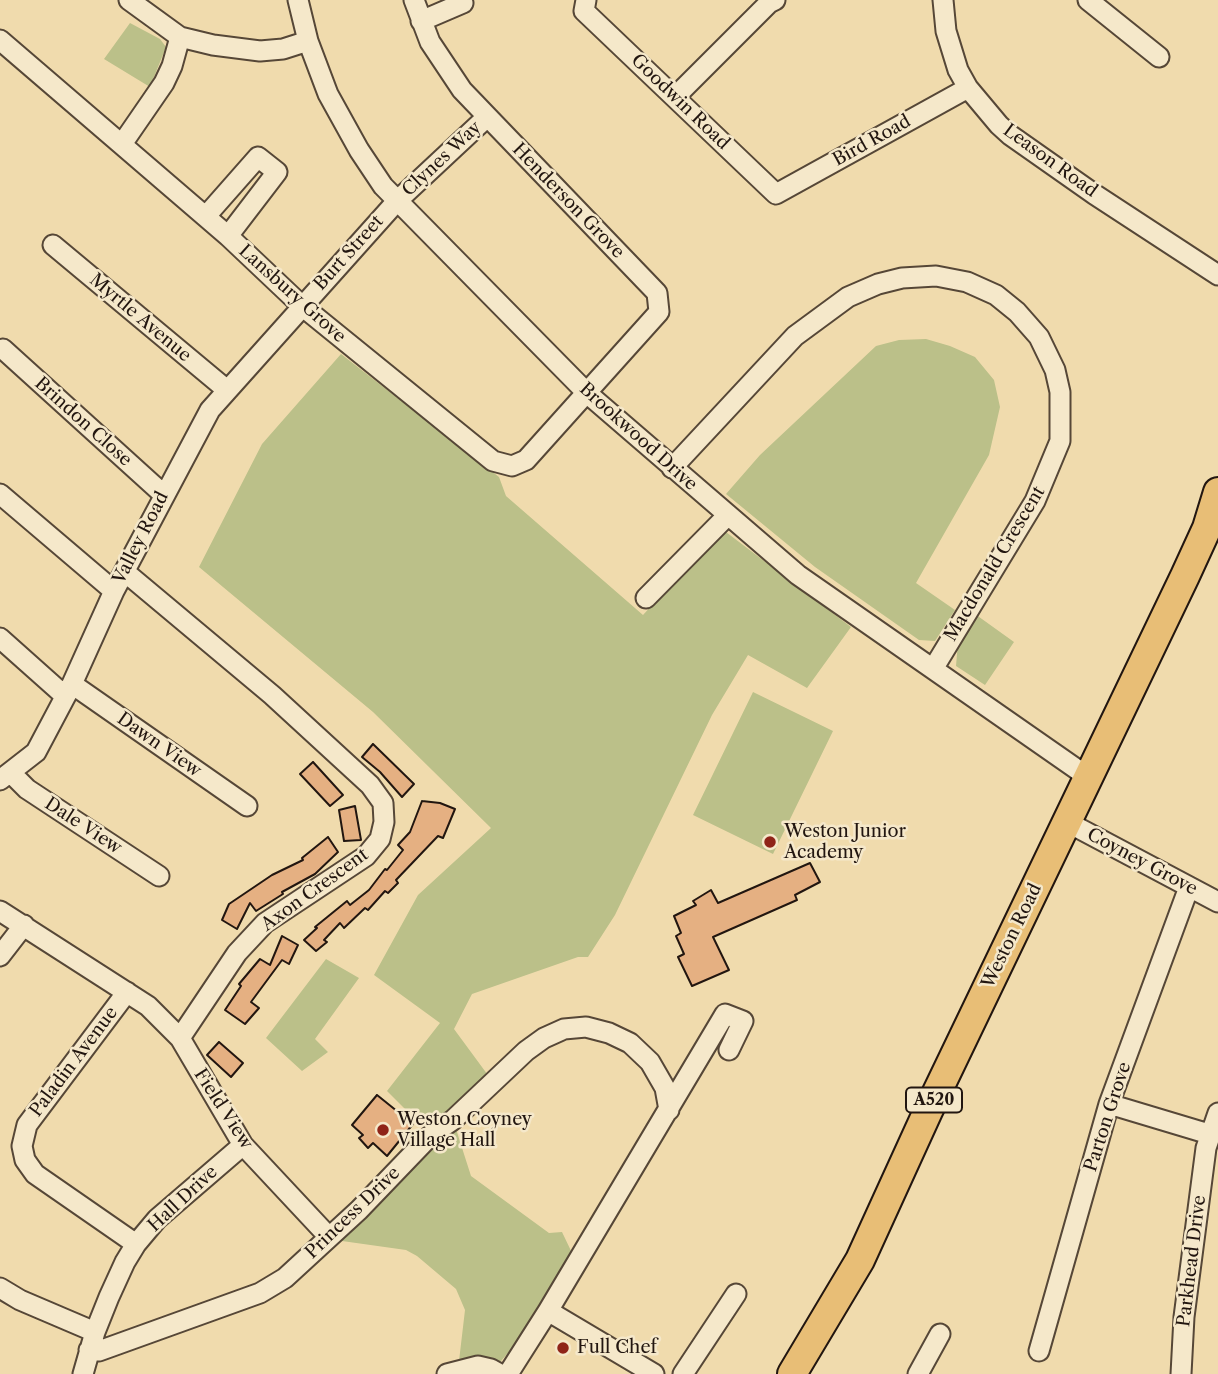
<!DOCTYPE html>
<style>
body{margin:0}
canvas{display:block;background:#f0dbad}
</style>
<canvas width="1218" height="1374"></canvas>
<script>
const context = document.querySelector('canvas').getContext('2d');
context.lineJoin = 'round';
function paint(path, color) { context.fillStyle = color; context.fill(path, 'evenodd'); }
const poly = rows => new Path2D(rows.map(r => 'M' + r).join(''));
function strokePath(path, color, width, dash) { context.strokeStyle = color; context.lineWidth = width; context.lineCap = dash ? 'butt' : 'round'; context.setLineDash(dash || []); context.stroke(path); }
function drawText(font, color, halo, rows, align = 'center') {
  context.font = font + ' "Libre Caslon Text",serif'; context.lineWidth = 5; context.setLineDash([]); context.textBaseline = 'middle'; context.strokeStyle = halo; context.fillStyle = color; for (const [text, x, y, turn = 0] of rows) {
    context.save(); context.translate(x, y); context.rotate((+turn || 0) * Math.PI / 180); context.textAlign = isNaN(turn) ? turn : align; if (halo) context.strokeText(text, 0, 0); context.fillText(text, 0, 0); context.restore();
  }
}
paint(poly([
 [130,23,160,39,166,47,150,87,104,59],
 [926,339,950,346,975,357,994,380,1000,407,989,455,916,583,955,610,935,641,919,640,815,567,726,494,760,455,876,346,899,340],
 [341,354,499,477,506,496,643,615,722,529,851,627,807,688,748,655,712,715,615,915,588,957,578,957,472,994,454,1029,493,1082,431,1135,387,1091,440,1023,374,975,418,895,491,828,373,712,199,567,262,444],
 [975,614,1014,642,985,685,956,666,958,642],
 [753,692,833,731,773,854,693,815],
 [326,959,359,978,315,1039,328,1052,302,1071,266,1038],
 [456,1129,471,1176,549,1233,562,1232,573,1255,540,1316,501,1361,459,1361,465,1310,456,1289,417,1256,406,1250,342,1241,337,1237,435,1143]
]), '#bbc089');
const building = poly([
 [373,744,414,784,402,797,380,772,362,757,373,744],
 [313,762,343,795,330,806,300,774,313,762],
 [422,801,440,803,455,809,443,838,438,836,396,880,398,883,388,893,385,891,368,910,365,908,344,928,340,923,324,940,327,942,316,951,304,940,317,928,315,927,347,901,350,905,369,890,385,869,387,870,403,850,398,845,410,832,422,801],
 [355,806,361,840,344,841,339,810,355,806],
 [328,837,338,852,315,874,282,892,283,894,256,911,250,903,237,929,222,920,229,904,272,875,303,860,302,858,328,837],
 [810,863,820,882,795,895,797,900,713,937,729,970,692,986,678,957,684,954,676,936,681,933,674,916,696,905,693,901,711,890,718,903,810,863],
 [282,936,298,945,289,964,282,960,251,1002,259,1008,245,1024,225,1010,241,986,239,984,260,959,270,965,282,936],
 [219,1042,243,1063,231,1077,207,1055,219,1042],
 [377,1095,413,1124,387,1156,373,1143,368,1148,359,1138,363,1135,352,1125,377,1095]
]);
paint(building, '#e5b082');
strokePath(building, '#221610', 2);
const minor = poly([
 [129,0,180,37,213,45,260,51,283,49,308,41],
 [298,0,308,41,328,94,359,150,383,186,588,394,798,575,1088,777],
 [586,0,584,11,776,194,968,88],
 [943,0,946,31,958,70,968,88,999,125,1010,135,1094,194,1218,275],
 [1088,0,1159,57],
 [421,21,463,3],
 [0,40,228,236,302,306,493,461,512,466,526,460,659,312,657,293,462,90,430,42,414,0],
 [675,97,769,3,775,0],
 [122,144,164,83,172,66,180,37],
 [206,216,258,157,277,172,228,236],
 [53,245,227,390],
 [3,349,163,494],
 [672,468,795,336,848,297,878,284,902,278,936,276,967,282,996,295,1017,312,1039,337,1055,370,1060,392,1060,441,1035,501,933,669],
 [0,494,114,591],
 [125,572,272,695,370,785,383,803,384,822,380,839,366,856,265,923,237,953,180,1038],
 [646,598,727,516],
 [0,638,65,696],
 [72,684,247,806],
 [11,773,27,789,159,876],
 [0,780,36,752,72,684,114,591,210,410,397,201,487,117],
 [1067,822,1218,902],
 [0,911,148,1006,180,1038,243,1145,329,1237],
 [0,956,24,925],
 [127,992,27,1125,22,1146,25,1160,35,1174,136,1244],
 [1109,1104,1209,1134],
 [0,1288,20,1300,95,1332],
 [548,1311,725,1014,743,1021,729,1050],
 [89,1350,99,1351,260,1293,285,1278,359,1210,431,1135,453,1120,526,1051,544,1038,564,1029,586,1027,609,1033,630,1043,650,1062,665,1088,669,1110],
 [1039,1351,1109,1104,1189,887],
 [83,1374,95,1332,109,1297,125,1262,136,1244,157,1219,243,1145],
 [447,1374,478,1366,491,1369,500,1374],
 [508,1374,548,1311,654,1374],
 [683,1374,736,1294],
 [918,1374,940,1334],
 [1181,1374,1184,1317,1206,1148,1218,1113]
]);
const highway = poly([
 [792,1374,860,1260,928,1111,1185,576,1207,528,1218,492]
]);
strokePath(minor, '#564737', 23);
strokePath(highway, '#221610', 32);
strokePath(minor, '#f5e8ca', 19);
strokePath(highway, '#e8be76', 28);
for (const [x, y, r, color] of [
 [770,842,7,"#8f2418"],
 [383,1130,7,"#8f2418"],
 [563,1348,7,"#8f2418"]
]) { const dot = new Path2D(); dot.arc(x, y, r, 0, 2 * Math.PI); context.fillStyle = color; context.fill(dot); strokePath(dot, '#f5e8ca', 2.5); }
for (const [x, y, w] of [
 [934,1100,56]
]) { const box = new Path2D(); box.roundRect(x - w / 2, y - 12.5, w, 25, 5); context.fillStyle = '#f5e8ca'; context.fill(box); strokePath(box, '#221610', 2); }
drawText('bold 16px', '#221610', null, [
 ["A520",934,1100]
]);
drawText('18px', '#221610', '#f5e8ca', [
 ["Goodwin Road",680,102,44],
 ["Bird Road",872,141,-29],
 ["Clynes Way",442,159,-43],
 ["Leason Road",1050,161,36],
 ["Henderson Grove",568,201,46],
 ["Burt Street",349,253,-48],
 ["Lansbury Grove",292,294,42],
 ["Myrtle Avenue",140,318,40],
 ["Brindon Close",83,422,42],
 ["Brookwood Drive",638,437,42],
 ["Valley Road",141,538,-63],
 ["Macdonald Crescent",995,564,-59],
 ["Dawn View",159,745,35],
 ["Dale View",83,826,33],
 ["Coyney Grove",1142,862,28],
 ["Axon Crescent",315,890,-36],
 ["Weston Road",1012,936,-64],
 ["Paladin Avenue",74,1062,-53],
 ["Field View",223,1109,57],
 ["Parton Grove",1108,1117,-72],
 ["Hall Drive",183,1199,-43],
 ["Princess Drive",353,1213,-44],
 ["Parkhead Drive",1192,1261,-83]
]);
drawText('18px', '#221610', '#f5e8ca', [
 ["Weston Junior",784,832],
 ["Academy",784,853],
 ["Weston Coyney",397,1120],
 ["Village Hall",397,1141],
 ["Full Chef",577,1348]
], 'left');
</script>
